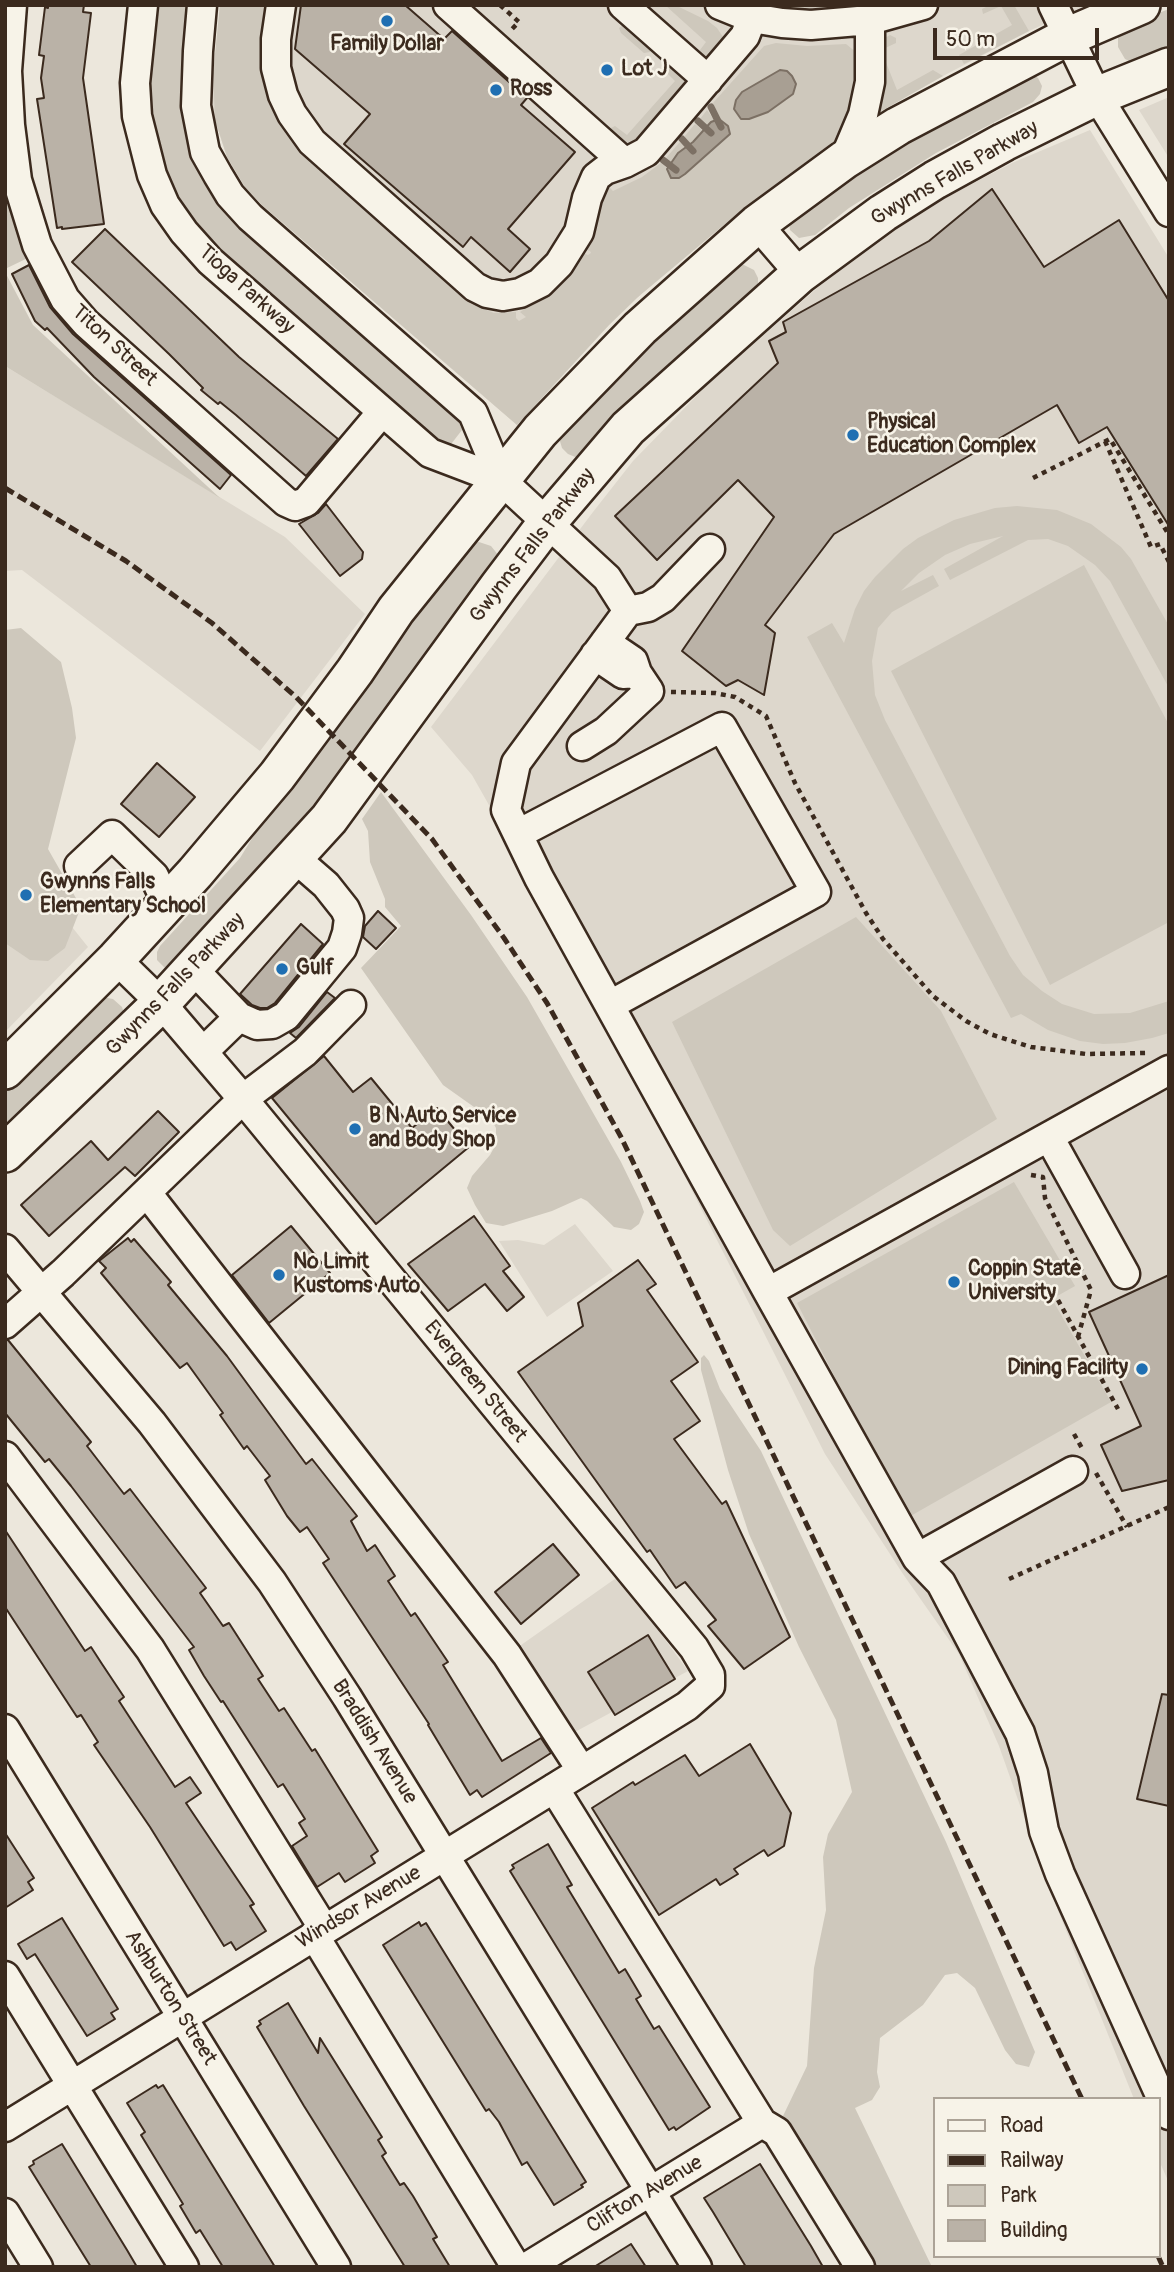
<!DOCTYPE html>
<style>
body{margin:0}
#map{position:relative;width:1174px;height:2272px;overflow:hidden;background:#ece7dc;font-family:Pangolin,sans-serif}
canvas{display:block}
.frame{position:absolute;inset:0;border:7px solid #3b2a1e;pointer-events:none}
.legend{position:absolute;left:933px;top:2097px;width:228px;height:161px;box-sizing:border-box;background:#f7f3e8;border:2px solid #aca397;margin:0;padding:9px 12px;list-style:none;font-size:21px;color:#3b2a1e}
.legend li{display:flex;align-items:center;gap:14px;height:35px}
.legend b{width:35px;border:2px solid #aca397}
.scale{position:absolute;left:933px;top:28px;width:166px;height:32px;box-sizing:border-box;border:4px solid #3b2a1e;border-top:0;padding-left:9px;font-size:21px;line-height:24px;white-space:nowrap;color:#3b2a1e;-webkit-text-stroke:5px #f7f3e8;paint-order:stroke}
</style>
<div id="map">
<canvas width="1174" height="2272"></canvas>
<div class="frame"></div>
<ul class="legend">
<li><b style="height:9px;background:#f7f3e8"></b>Road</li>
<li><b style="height:9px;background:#3b2a1e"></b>Railway</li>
<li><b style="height:19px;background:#cec8bc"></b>Park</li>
<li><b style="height:19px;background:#bab2a7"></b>Building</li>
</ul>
<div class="scale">50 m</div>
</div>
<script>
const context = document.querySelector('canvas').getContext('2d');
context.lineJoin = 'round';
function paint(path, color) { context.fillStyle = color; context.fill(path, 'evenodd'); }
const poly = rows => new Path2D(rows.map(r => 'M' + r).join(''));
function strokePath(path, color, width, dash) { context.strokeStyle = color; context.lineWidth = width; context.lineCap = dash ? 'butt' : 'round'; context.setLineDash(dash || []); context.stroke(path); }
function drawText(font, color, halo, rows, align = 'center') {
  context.font = font + ' Pangolin,sans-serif'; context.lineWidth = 5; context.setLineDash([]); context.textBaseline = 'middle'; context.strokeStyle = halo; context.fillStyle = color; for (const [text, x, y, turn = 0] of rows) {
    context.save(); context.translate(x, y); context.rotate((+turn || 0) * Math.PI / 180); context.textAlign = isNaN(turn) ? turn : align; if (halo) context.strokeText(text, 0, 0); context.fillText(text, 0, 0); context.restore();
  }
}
paint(poly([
 [220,5,1087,5,1029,31,943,76,876,114,789,174,698,244,638,297,609,325,517,425,262,205,245,187,227,157,215,120,212,97],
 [1169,97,1169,158,1139,110],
 [1090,130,1169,258,1169,2183,1158,2158,1158,2099,1134,2099,1051,1893,999,1746,959,1654,903,1574,825,1454,567,943,472,775,431,727,593,512,633,461,707,385,849,260,943,199,1012,163],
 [5,366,285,537,365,614,260,751,22,570,5,571],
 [5,843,88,947,5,1032],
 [575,1224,613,1271,547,1317,499,1241,518,1240,544,1245],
 [619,1576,688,1671,573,1733,514,1650]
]), '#ddd7cc');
paint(poly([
 [152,5,192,5,182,101,187,138,201,173,210,189,218,201,461,419,462,430,448,448,445,449,227,266,179,203,160,163,145,89],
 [220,5,269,5,262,50,263,78,271,108,289,137,471,304,494,313,516,312,516,318,519,321,526,317,520,312,542,298,582,253,588,255,591,253,590,251,584,249,596,223,606,190,609,187,613,191,642,177,661,163,668,169,670,162,665,159,680,142,685,147,690,144,684,137,695,124,703,131,707,127,700,119,707,110,714,120,719,119,713,103,764,46,776,43,807,46,846,44,857,53,857,94,838,138,743,209,638,297,609,325,517,425,262,205,245,187,227,157,215,120,213,73],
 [665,5,675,5,708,21,717,28,725,40,705,63,697,54,706,42],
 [752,5,878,5,820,14],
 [990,5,1014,5,1029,31,964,64,959,55,1012,25,1001,6,983,14,982,9],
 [1169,9,1169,54,1133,63,1125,59,1118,47,1118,37,1123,30,1133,23],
 [625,24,651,47,650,52,644,53,621,33,619,28],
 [890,35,896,38,896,43,881,50,897,90,933,70,943,76,876,114,873,112,879,89,880,48,885,38],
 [670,64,687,79,687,84,637,143,628,147,610,133,609,129,615,126,627,135,675,81,665,71,665,67],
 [1032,74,1038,78,1042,86,1040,94,1033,102,936,153,849,208,815,235,799,238,790,230,789,223,887,148],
 [5,138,32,256,5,269],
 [740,263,754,270,758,278,758,289,580,459,568,454,562,448,559,438,587,397],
 [5,272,33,325,220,498,5,366],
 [1017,506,1057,510,1091,524,1121,547,1131,559,1169,626,1169,688,1110,581,1095,565,1068,546,1048,539,1028,540,950,580,944,569,1003,536,970,544,945,555,919,573,901,591,933,575,939,586,892,612,878,628,872,661,875,695,885,720,1010,956,1023,975,1042,991,1062,1004,1094,1014,1130,1013,1169,1001,1169,1033,1152,1038,1125,1043,1103,1044,1080,1041,1048,1030,1021,1014,1011,1018,807,637,832,623,844,643,855,609,864,591,875,577,903,549,918,538,954,520,995,508],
 [479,542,491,546,499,556,335,790,168,969,164,967,157,960,157,952,160,946,240,858,272,806,463,551,474,543],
 [1084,565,1169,725,1169,922,1050,985,891,671],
 [21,628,61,662,72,708,76,738,48,849,81,907,65,948,48,961,30,960,5,943,5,630],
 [381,792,471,915,527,997,571,1074,621,1162,640,1201,644,1212,639,1224,631,1230,614,1227,587,1201,581,1198,552,1211,503,1226,486,1223,475,1205,467,1188,472,1176,490,1155,496,1144,496,1128,491,1119,443,1085,361,968,401,926,385,907,385,899,370,862,368,831,362,819],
 [856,917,941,1011,997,1119,790,1246,773,1230,672,1022],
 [102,997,113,999,122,1007,125,1016,5,1138,5,1086],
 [1014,1182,1075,1286,1052,1299,1111,1402,907,1518,797,1303],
 [704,1355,709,1361,720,1389,761,1451,946,1842,1035,2052,1029,2067,1016,2064,1005,2050,975,1988,957,1973,945,1975,923,2005,880,2038,877,2072,880,2087,872,2100,855,2108,932,2267,875,2267,783,2116,807,2066,814,1968,826,1910,823,1857,828,1834,852,1792,836,1720,799,1647,749,1534,728,1470,701,1370,701,1358]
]), '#cec8bc');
const water = poly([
 [780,70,787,71,792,76,796,84,793,94,768,112,749,119,741,119,734,109,736,100,742,92,780,70],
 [719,119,728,126,730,134,685,174,679,178,671,178,667,169,678,153,693,142,711,122,719,119]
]);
paint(water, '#a89f93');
strokePath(water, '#7c7064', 2);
strokePath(poly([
 [711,107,721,127],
 [698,121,711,133],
 [682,139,693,151],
 [663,160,676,170]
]), '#7c7064', 7);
const building = poly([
 [48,5,84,5,83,12,91,13,83,78,104,224,62,229,62,227,57,228,37,99,44,98,41,78,44,56,39,55,45,7,48,8,48,5],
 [301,5,405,5,444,39,452,31,527,98,521,105,575,152,508,229,530,249,510,272,471,237,463,247,344,144,370,114,295,49,301,5],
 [992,189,1044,267,1119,220,1169,301,1169,526,1107,427,1079,443,1057,405,834,534,765,625,775,633,764,695,738,680,726,686,682,651,774,517,738,480,657,560,615,516,778,363,769,341,786,332,783,322,929,241,992,189],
 [105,229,239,357,338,439,306,476,236,415,220,402,218,404,201,390,203,388,169,354,72,262,105,229],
 [29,265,50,307,73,334,231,475,220,489,94,377,47,328,45,330,35,321,12,274,29,265],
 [326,504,363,552,362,559,340,576,299,524,318,513,326,504],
 [157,763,195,797,159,837,121,804,157,763],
 [378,911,396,928,376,949,363,937,365,926,378,911],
 [301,924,323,944,275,1003,267,1008,260,1008,252,1005,240,994,301,924],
 [327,992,335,998,296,1038,290,1033,299,1027,327,992],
 [324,1056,353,1092,371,1078,412,1128,437,1108,469,1147,376,1224,272,1098,324,1056],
 [158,1111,179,1132,135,1176,125,1167,49,1236,21,1205,91,1141,108,1160,158,1111],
 [474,1216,510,1266,503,1271,524,1297,507,1311,485,1284,448,1311,408,1264,474,1216],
 [291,1226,330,1273,269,1323,232,1275,291,1226],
 [128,1238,131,1242,134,1239,171,1282,168,1285,227,1356,306,1464,312,1459,357,1516,351,1521,367,1551,375,1545,395,1576,388,1581,411,1616,415,1613,448,1662,443,1665,502,1761,541,1738,551,1753,482,1797,477,1790,470,1795,428,1725,429,1724,323,1563,329,1559,307,1527,300,1532,287,1516,265,1480,270,1476,247,1446,244,1449,220,1415,223,1413,187,1363,180,1368,101,1273,106,1268,99,1261,128,1238],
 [638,1260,656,1284,647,1290,698,1362,671,1381,700,1421,674,1439,722,1504,726,1501,790,1637,744,1669,708,1626,716,1620,685,1582,676,1588,650,1550,647,1552,518,1372,583,1326,578,1303,638,1260],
 [1169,1275,1169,1480,1122,1491,1101,1445,1141,1426,1089,1312,1169,1275],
 [5,1340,8,1340,91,1442,87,1446,124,1494,130,1489,206,1588,200,1593,223,1626,229,1623,263,1676,258,1679,279,1711,284,1708,312,1751,315,1749,378,1851,371,1856,375,1863,345,1882,339,1873,317,1887,292,1846,307,1836,299,1823,305,1819,283,1784,278,1787,223,1701,221,1702,204,1676,189,1650,194,1647,71,1486,49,1459,45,1462,5,1413,5,1340],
 [5,1530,85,1651,91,1647,102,1664,124,1697,119,1701,175,1787,190,1777,201,1793,186,1803,254,1904,250,1906,266,1931,236,1950,231,1942,224,1946,150,1827,94,1745,98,1742,81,1715,77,1717,5,1607,5,1530],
 [553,1544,579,1575,521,1624,495,1592,553,1544],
 [648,1635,675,1679,615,1715,588,1672,648,1635],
 [1162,1694,1169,1695,1169,1806,1137,1799,1162,1694],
 [750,1744,791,1813,784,1846,768,1856,764,1850,734,1869,738,1874,720,1885,716,1879,659,1915,592,1808,633,1782,635,1785,685,1755,699,1776,750,1744],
 [5,1833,34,1878,28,1882,33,1890,5,1908,5,1833],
 [548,1844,572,1885,567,1887,619,1973,625,1969,641,1996,636,1999,654,2029,659,2026,710,2107,676,2130,674,2127,669,2130,510,1871,514,1868,512,1865,548,1844],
 [62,1918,118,2009,111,2013,115,2019,87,2036,35,1954,27,1959,18,1944,62,1918],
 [419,1922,421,1926,426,1923,586,2182,581,2185,583,2187,554,2205,527,2162,522,2165,499,2122,489,2109,486,2111,383,1945,419,1922],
 [288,2003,318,2053,320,2038,365,2110,382,2137,378,2140,386,2153,382,2156,400,2185,404,2183,413,2196,437,2237,433,2239,450,2267,405,2267,304,2106,257,2027,261,2024,259,2021,288,2003],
 [156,2085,158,2088,163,2085,275,2267,223,2267,200,2230,196,2233,180,2206,183,2204,141,2135,145,2132,127,2103,156,2085],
 [62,2144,127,2250,137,2267,91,2267,29,2167,34,2164,33,2161,62,2144],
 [760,2164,811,2246,823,2267,746,2267,713,2212,704,2198,760,2164],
 [631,2244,646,2267,594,2267,631,2244]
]);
paint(building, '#bab2a7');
strokePath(building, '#3b2a1e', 2);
const minor = poly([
 [12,5,7,71,10,125,17,180,37,245,65,299,86,323,286,502,295,506,306,502,382,412],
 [143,5,135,83,137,116,152,175,165,205,184,232,210,261,430,453,501,480,607,578,628,611,516,763,506,810,539,878,768,1292,917,1558,941,1583,1020,1733,1033,1773,1044,1831,1060,1874,1169,2115],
 [202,5,198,51,196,106,205,152,218,175,230,195,250,217,473,413,501,480],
 [281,5,276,39,276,68,283,95,292,114,312,142,475,287,487,293,503,296,520,293,540,283,559,264,579,232,587,198,596,177,605,170,625,163,646,152,745,36,752,18],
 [448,5,625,163],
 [623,5,708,80],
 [720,5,752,18,782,23,811,25,870,20,923,5],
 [1053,5,1097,96,1169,212],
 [844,160,863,115,870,82,870,20],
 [757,224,800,274],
 [628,611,648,607,663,598,710,549],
 [595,655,623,674,637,673,633,661,605,642],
 [582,746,606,731,649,691,637,673],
 [518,834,722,727,816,892,610,1005],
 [79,866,112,835,154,876,167,903],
 [193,969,239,1017],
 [203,1052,239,1017,257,1025,272,1024,286,1016,342,948,347,933,349,918,345,909,326,885,295,858],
 [1049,1137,1125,1274],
 [147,1193,507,1655,582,1771],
 [5,1249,152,1423,272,1582,347,1697,697,2267],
 [768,1292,1169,1070],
 [5,1324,63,1273,243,1099,305,1052,351,1005],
 [5,1456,150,1649,324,1929],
 [917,1558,1073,1471],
 [5,1729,336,2267],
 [554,1788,762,2123,777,2132,860,2267],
 [314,1935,516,2267],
 [5,1976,184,2267],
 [5,2127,687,1706,710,1686,710,1675,694,1648,243,1099,161,1003,116,959],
 [5,2213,38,2267],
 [527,2267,762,2123]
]);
const major = poly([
 [5,1070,116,959,195,873,277,776,355,671,396,610,540,431,640,328,757,224,844,160,898,126,1069,36,1141,5],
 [5,1153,161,1003,329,819,499,586,546,524,628,428,800,274,883,213,935,180,1004,142,1097,96,1169,67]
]);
strokePath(minor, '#3b2a1e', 33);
strokePath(major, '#3b2a1e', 42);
strokePath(poly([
 [500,5,519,22,510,31],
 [1105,441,1151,547,1160,544,1169,562],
 [1033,478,1110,439,1169,535],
 [671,692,715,693,735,697,766,716,795,783,866,913,883,939,933,996,966,1021,990,1034,1031,1047,1086,1054,1146,1053],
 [1031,1175,1043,1177,1045,1198,1091,1290,1078,1337],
 [1058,1300,1118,1409],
 [1074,1434,1083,1450],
 [1096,1473,1127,1527],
 [1009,1579,1169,1507]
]), '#3b2a1e', 4.5, [5, 5]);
strokePath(minor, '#f7f3e8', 28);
strokePath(major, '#f7f3e8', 37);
strokePath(poly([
 [5,488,126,561,212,623,296,697,432,839,504,938,547,1003,621,1137,1082,2099],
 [1158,2256,1163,2267]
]), '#3b2a1e', 5, [10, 5]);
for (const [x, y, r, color] of [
 [387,21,7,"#1f6fb2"],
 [607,70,7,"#1f6fb2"],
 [496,90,7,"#1f6fb2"],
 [853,435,7,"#1f6fb2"],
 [26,895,7,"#1f6fb2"],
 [282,969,7,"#1f6fb2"],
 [355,1129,7,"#1f6fb2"],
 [279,1275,7,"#1f6fb2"],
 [954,1282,7,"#1f6fb2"],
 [1142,1369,7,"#1f6fb2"]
]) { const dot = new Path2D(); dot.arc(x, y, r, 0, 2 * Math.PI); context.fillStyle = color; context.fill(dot); strokePath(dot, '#f7f3e8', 2.5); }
drawText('bold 21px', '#3b2a1e', '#f7f3e8', [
 ["Family Dollar",387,45,"center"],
 ["Lot J",621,70],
 ["Ross",510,90],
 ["Physical",867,423],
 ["Education Complex",867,447],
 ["Gwynns Falls",40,883],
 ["Elementary School",40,907],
 ["Gulf",296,969],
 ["B N Auto Service",369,1117],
 ["and Body Shop",369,1141],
 ["No Limit",293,1263],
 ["Kustoms Auto",293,1287],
 ["Coppin State",968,1270],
 ["University",968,1294],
 ["Dining Facility",1128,1369,"right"]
], 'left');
drawText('21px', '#3b2a1e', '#f7f3e8', [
 ["Gwynns Falls Parkway",955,174,-30],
 ["Tioga Parkway",246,290,42],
 ["Titon Street",114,346,43],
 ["Gwynns Falls Parkway",533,546,-52],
 ["Gwynns Falls Parkway",176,985,-46],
 ["Evergreen Street",475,1382,51],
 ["Braddish Avenue",374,1742,58],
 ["Windsor Avenue",359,1908,-31],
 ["Ashburton Street",170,1998,58],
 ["Clifton Avenue",645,2195,-31]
]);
</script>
